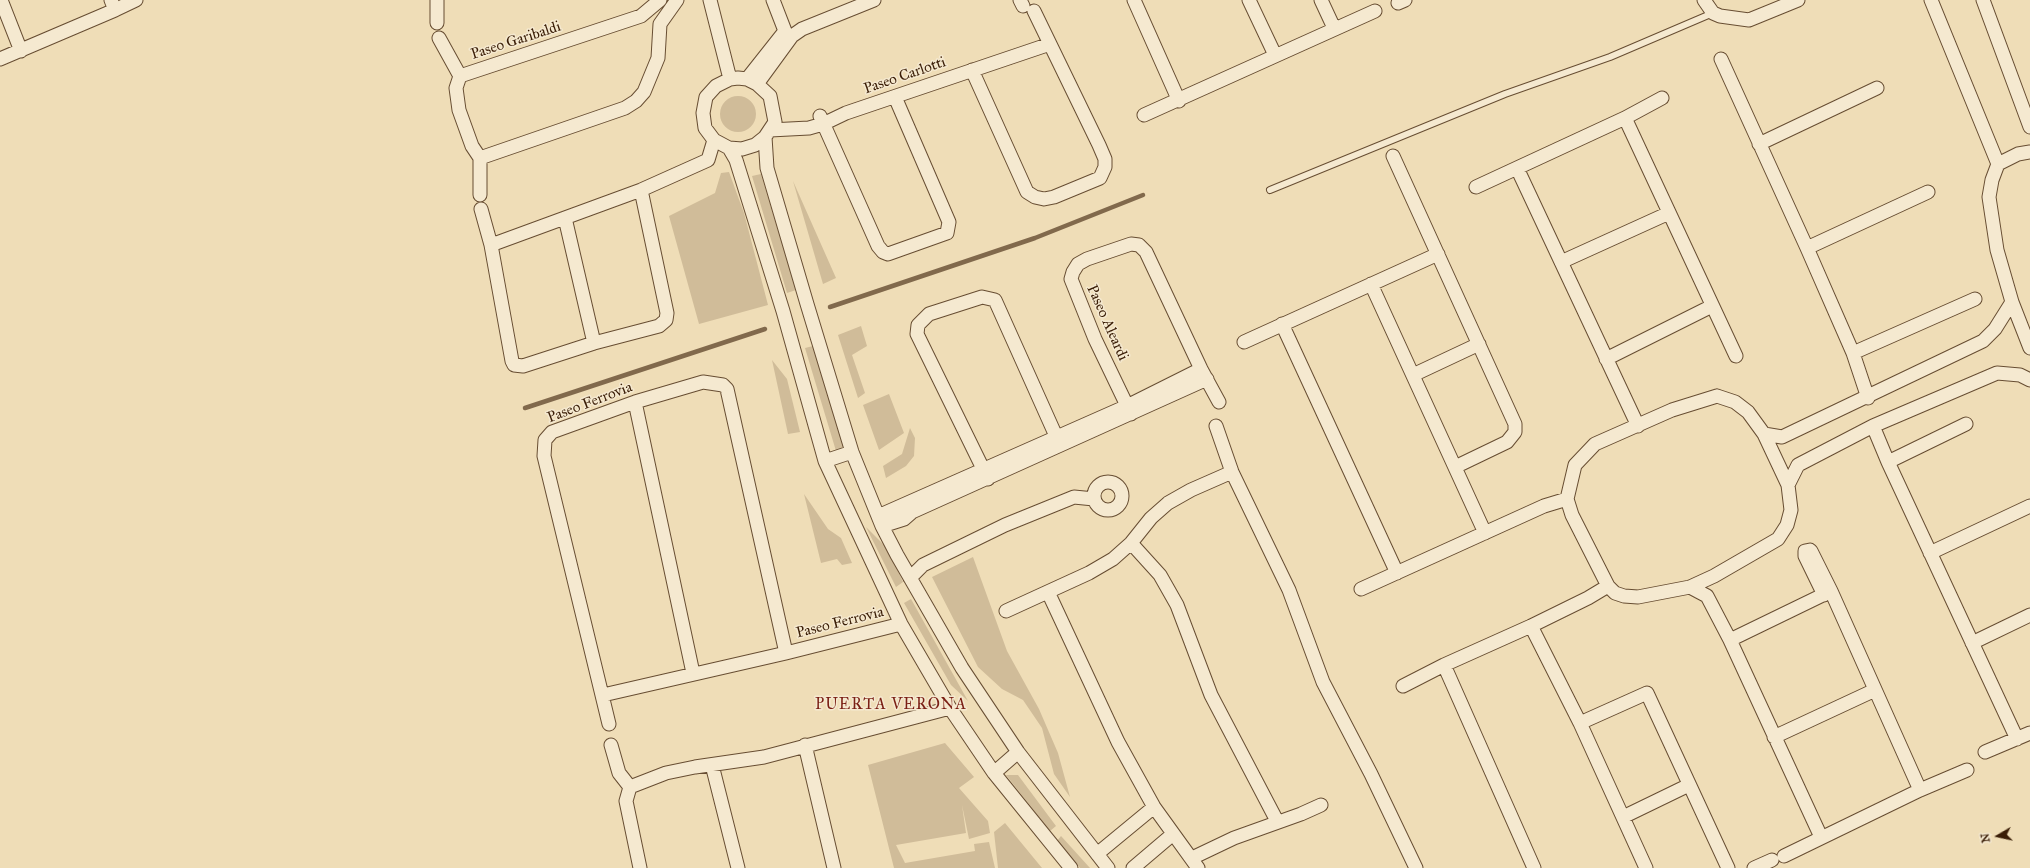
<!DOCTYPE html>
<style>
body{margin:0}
#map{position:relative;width:2030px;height:868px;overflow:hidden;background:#efddb7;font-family:"IM FELL Great Primer",serif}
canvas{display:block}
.north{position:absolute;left:1978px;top:816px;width:40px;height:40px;-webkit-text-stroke:3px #f5e9d0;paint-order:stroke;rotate:261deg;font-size:11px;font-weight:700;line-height:16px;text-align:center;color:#3a1d06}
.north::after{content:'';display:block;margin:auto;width:14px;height:18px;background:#3a1d06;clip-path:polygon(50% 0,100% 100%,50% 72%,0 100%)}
</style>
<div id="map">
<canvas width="2030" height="868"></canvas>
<div class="north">N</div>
</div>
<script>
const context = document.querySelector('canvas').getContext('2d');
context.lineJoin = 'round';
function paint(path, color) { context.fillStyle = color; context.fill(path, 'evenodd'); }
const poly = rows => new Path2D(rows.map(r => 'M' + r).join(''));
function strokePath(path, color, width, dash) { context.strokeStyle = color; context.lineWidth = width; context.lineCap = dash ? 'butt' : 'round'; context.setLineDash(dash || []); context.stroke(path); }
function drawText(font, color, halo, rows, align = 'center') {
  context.font = font + ' "IM FELL Great Primer",serif'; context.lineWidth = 3; context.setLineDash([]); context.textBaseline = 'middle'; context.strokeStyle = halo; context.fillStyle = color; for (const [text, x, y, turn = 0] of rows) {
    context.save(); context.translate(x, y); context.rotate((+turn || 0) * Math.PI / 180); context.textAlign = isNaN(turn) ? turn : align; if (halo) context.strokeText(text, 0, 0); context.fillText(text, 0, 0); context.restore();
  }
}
paint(poly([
 '720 114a18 18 0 1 1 36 0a18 18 0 1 1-36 0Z',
 [729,172,744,213,768,305,699,324,669,216,715,193,721,173],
 [761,174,796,290,787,293,752,176],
 [793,181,836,278,823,284],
 [861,326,867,346,852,355,865,393,858,398,838,335],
 [813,346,846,453,836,451,805,348],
 [772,360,787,379,800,432,788,434],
 [889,394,904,433,879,450,863,405],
 [910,428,915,438,914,456,906,466,886,478,883,466,902,454],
 [804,494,828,529,841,538,852,563,842,565,837,559,821,563],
 [866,527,887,548,903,582,896,587],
 [973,557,1007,651,1039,709,1058,753,1070,797,1054,774,1042,728,1023,700,1002,689,978,667,932,577],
 [911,599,968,701,951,685,904,603],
 [945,743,974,777,959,788,988,821,990,833,969,839,962,805,966,833,896,845,905,863,975,851,974,844,989,842,995,868,894,868,868,765],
 [1006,775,1018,775,1056,826,1050,831],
 [1005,823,1042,868,998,868,994,832],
 [1061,836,1090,868,1080,868,1057,841]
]), '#d0bc99');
strokePath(poly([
 [830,307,1035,238,1143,195],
 [525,408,765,329]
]), '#81694c', 4.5);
const lane = poly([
 [1270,190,1505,94,1610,57,1713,13]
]);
const street = poly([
 [1,0,21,51],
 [111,0,115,10,136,0],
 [437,0,437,23],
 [710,0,730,79],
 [1020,0,1023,6],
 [1134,0,1179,101],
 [1249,0,1275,55],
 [1321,0,1334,28],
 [1704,0,1713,13,1720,16,1749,20,1798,0],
 [1931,0,1998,164],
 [1983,0,2030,127],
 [1398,3,1405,0],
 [439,38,460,76],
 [0,59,115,10],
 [1721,59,1807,248,1853,353,1868,398],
 [972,70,1027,192,1035,197,1044,199,1054,197,1100,178,1105,167,1105,159,1099,145,1034,11],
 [738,78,747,79,757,84,770,96,775,122,765,137,755,145,742,149,729,148,714,140,705,128,703,113,706,97,716,86,730,79,738,78],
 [747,79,785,31,773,0],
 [757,84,792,36,802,29,874,0],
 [1662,98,1625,118,1736,356],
 [1144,115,1375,11],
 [820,116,878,246,883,252,888,254,947,233,949,222,895,97],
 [770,130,809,128,823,124,846,113,1050,44],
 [765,137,767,168,807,304,852,452,882,526,897,555,962,668,1018,752,1108,868],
 [1759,144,1877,88],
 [729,148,736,160,783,311,825,461,901,624,950,708,994,773,1071,868],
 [2030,152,2018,154,1998,164,1992,180,1989,197,1997,250,2012,302,2030,348],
 [1393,156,1515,424,1515,432,1507,442,1455,467],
 [480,158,625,108,636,101,644,92,658,58,660,24,677,0],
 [1517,168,1638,426],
 [1476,187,1625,118],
 [480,195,480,158,472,146,459,110,456,88,460,76,641,16,660,0],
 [481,209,491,245,512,361,514,365,523,366,594,343,659,326,666,320,667,313,641,190],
 [565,218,594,343],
 [491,245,641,190,708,160,714,140],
 [1807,248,1928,192],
 [1561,262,1669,213],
 [1371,284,1485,533],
 [1282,324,1397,573],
 [1244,342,1438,254],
 [1853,353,1975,299],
 [1606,359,1712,306],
 [1413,375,1479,344],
 [1717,396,1735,402,1748,412,1764,434,1788,485,1791,510,1787,525,1778,539,1714,576,1690,587,1638,597,1624,596,1615,593,1608,586,1572,515,1567,499,1575,465,1595,444,1672,410,1717,396],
 [635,402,693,673],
 [1131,414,1095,339,1071,279,1073,272,1078,264,1087,259,1131,244,1139,245,1146,252,1201,369,1219,402],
 [1216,426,1232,472,1289,590,1323,682,1371,774,1416,868],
 [1873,426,1888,462,2017,739],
 [1764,434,1782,437,1983,341,1995,329,2012,302],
 [825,461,852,452],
 [1888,462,1966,424],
 [988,479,917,334,918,325,929,314,982,297,995,300,1060,445],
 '1094 496a14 14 0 1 1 28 0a14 14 0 1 1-28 0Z',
 [1788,485,1798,465,1873,426,1997,373,2020,375,2030,380],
 [878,516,1127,406,1201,369],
 [882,526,904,519,912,512,1207,379],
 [1131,543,1160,575,1177,605,1211,695,1277,821],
 [1930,553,2030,506],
 [910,578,923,565,1005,525,1074,497,1094,499],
 [1690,587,1707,596,1730,640,1821,837],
 [1361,589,1544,506,1567,499],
 [1048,592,1118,742,1154,807,1198,868],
 [1824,595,1805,556,1805,551,1810,550,1811,551,1831,591,1920,790],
 [1006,611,1089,573,1113,559,1131,543,1151,518,1168,503,1191,490,1232,472],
 [1531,626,1580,723,1646,868],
 [1730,640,1831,591],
 [1972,643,2030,615],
 [1444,665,1534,868],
 [1403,686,1444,665,1531,626,1588,598,1608,586],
 [603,695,786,653,901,624],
 [1580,723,1647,693,1728,868],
 [609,724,544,456,545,440,552,432,635,402,703,382,723,385,727,389,786,653],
 [1774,737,1875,690],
 [611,745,619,773,630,787],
 [805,745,834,868],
 [1985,752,2030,733],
 [712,765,738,868],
 [994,773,1018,752],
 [630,787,666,773,695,767,764,757,950,708],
 [630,787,626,801,640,868],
 [1623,817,1689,785],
 [1097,854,1154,807],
 [1784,856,1920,790,1967,770],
 [1192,858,1234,838,1301,814,1321,805],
 [1133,868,1173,834],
 [1754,868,1772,860]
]);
strokePath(lane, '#674d32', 8);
strokePath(street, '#674d32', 15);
strokePath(lane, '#f5e9d0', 6);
strokePath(street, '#f5e9d0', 13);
drawText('15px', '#3a1d06', '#f5e9d0', [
 ["Paseo Garibaldi",516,41,-18],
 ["Paseo Carlotti",905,76,-19],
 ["Paseo Aleardi",1107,323,66],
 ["Paseo Ferrovia",590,403,-21],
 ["Paseo Ferrovia",840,623,-14]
]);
context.letterSpacing = '1px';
drawText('16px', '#7a1f14', '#f5e9d0', [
 ["PUERTA VERONA",891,705]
]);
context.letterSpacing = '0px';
</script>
